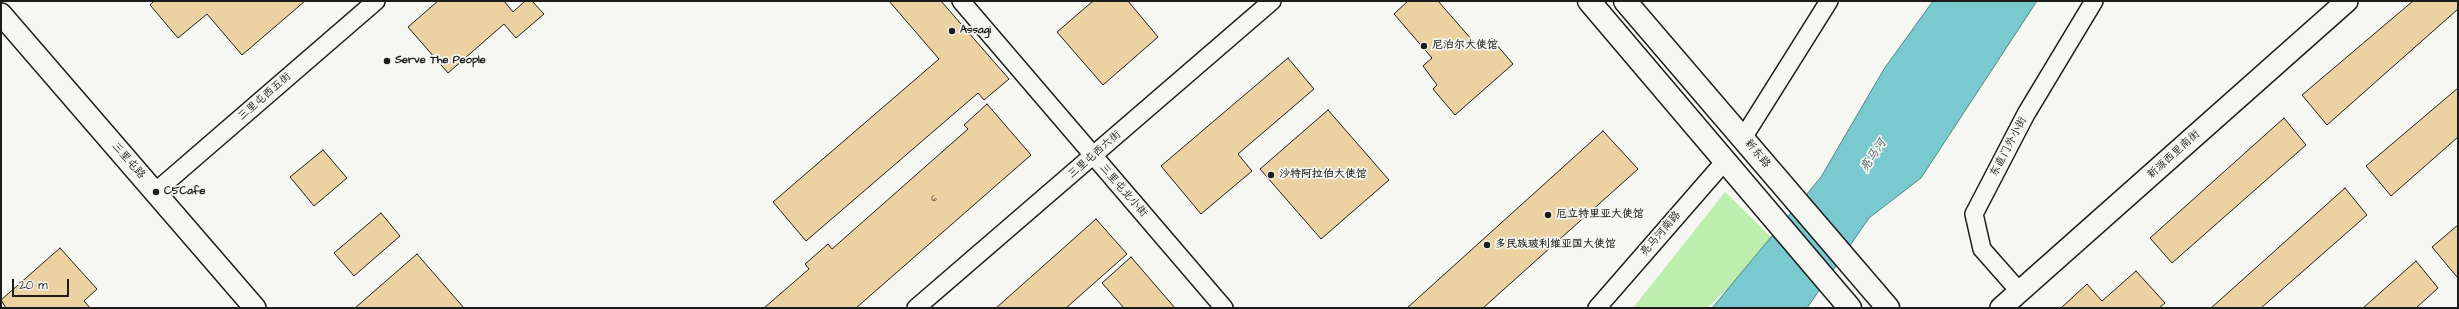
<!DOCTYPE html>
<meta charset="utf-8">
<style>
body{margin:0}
#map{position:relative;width:2459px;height:309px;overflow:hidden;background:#f6f6f2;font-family:"Architects Daughter",sans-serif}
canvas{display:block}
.frame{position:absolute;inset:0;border:2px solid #1c1c1c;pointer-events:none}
.scale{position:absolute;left:12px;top:279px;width:57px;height:18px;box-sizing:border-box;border:2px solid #1c1c1c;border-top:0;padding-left:5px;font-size:12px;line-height:14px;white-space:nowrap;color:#1c1c1c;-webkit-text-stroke:3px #f6f6f2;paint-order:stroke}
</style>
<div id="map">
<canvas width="2459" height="309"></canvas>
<div class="frame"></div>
<div class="scale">20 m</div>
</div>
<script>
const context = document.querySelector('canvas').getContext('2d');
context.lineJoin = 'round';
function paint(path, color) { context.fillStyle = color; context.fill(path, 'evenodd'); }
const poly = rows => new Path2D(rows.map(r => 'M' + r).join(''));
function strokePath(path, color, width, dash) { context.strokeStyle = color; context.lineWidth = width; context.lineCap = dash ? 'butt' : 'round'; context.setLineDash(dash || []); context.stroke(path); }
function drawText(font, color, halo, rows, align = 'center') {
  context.font = font + ' "Architects Daughter","LXGW WenKai TC",sans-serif'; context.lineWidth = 3.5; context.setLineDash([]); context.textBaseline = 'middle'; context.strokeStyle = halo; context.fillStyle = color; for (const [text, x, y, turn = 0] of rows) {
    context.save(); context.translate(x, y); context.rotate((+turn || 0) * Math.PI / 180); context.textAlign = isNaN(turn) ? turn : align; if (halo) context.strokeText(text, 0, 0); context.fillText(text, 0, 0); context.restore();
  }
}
paint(poly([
 [1725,192,1776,242,1707,308,1633,308]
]), '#bdeead');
const water = poly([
 [1933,1,2037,1,1921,178,1869,218,1807,308,1712,308,1821,177,1884,69,1933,1]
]);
paint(water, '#78cace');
strokePath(water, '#538487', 1);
const building = poly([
 [154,1,305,1,242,55,207,14,178,38,150,5,154,1],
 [438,1,504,1,513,12,525,1,532,1,544,14,516,38,504,24,448,73,408,27,438,1],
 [889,1,941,1,1009,79,984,100,978,93,806,241,773,202,939,59,889,1],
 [1093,1,1128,1,1158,37,1103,85,1057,32,1093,1],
 [1408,1,1438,1,1479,48,1491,38,1513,64,1455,115,1433,89,1437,85,1423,66,1432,58,1394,14,1408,1],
 [2413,1,2458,1,2458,9,2327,125,2302,95,2413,1],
 [1288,58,1314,89,1238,154,1252,171,1201,214,1161,166,1288,58],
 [2458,88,2458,137,2391,196,2366,166,2458,88],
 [987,104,1031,155,856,308,764,308,809,269,805,264,828,244,832,249,968,129,964,125,987,104],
 [1328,110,1389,180,1321,239,1260,169,1328,110],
 [2284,118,2306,145,2172,263,2150,238,2284,118],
 [1603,131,1638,169,1483,308,1407,308,1603,131],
 [323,150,347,178,314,206,290,177,323,150],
 [2345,188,2367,215,2261,308,2211,308,2345,188],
 [381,213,400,236,354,276,334,253,381,213],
 [1096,219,1127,254,1066,308,996,308,1096,219],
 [2458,225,2458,276,2457,277,2432,247,2458,225],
 [60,248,97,289,84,301,90,308,6,308,1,300,60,248],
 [417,254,464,308,355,308,417,254],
 [1131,257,1175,308,1124,308,1102,283,1131,257],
 [2416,261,2438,288,2416,308,2363,308,2416,261],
 [2136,271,2165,303,2159,308,2061,308,2087,284,2102,301,2136,271]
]);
paint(building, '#ebd2a0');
strokePath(building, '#1c1c1c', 1);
const minor = poly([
 [961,1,1224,308],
 [1743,138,1829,1],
 [155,192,376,1],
 [2019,291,1982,249,1974,214,2026,114,2094,1],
 [916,308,1272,1],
 [1597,308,1725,161]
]);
const tertiary = poly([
 [1,14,255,308],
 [2001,308,2347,1]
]);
const secondary = poly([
 [1589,1,1850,308],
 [1625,1,1888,308]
]);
strokePath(minor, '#1c1c1c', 20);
strokePath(tertiary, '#1c1c1c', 24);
strokePath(secondary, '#1c1c1c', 25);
strokePath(minor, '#f6f6f2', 17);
strokePath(tertiary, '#f6f6f2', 21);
strokePath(secondary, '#f6f6f2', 22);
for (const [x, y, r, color] of [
 [952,31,4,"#1c1c1c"],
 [1424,46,4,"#1c1c1c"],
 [387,61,4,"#1c1c1c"],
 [1271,175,4,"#1c1c1c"],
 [156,192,4,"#1c1c1c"],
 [1548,215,4,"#1c1c1c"],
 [1487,245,4,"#1c1c1c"]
]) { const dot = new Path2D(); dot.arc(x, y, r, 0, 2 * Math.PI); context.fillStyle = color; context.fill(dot); strokePath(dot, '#f6f6f2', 1.5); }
drawText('9px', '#504a3d', null, [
 ["6",934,199]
]);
drawText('bold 11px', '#1c1c1c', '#f6f6f2', [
 ["Assagi",960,31],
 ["尼泊尔大使馆",1432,46],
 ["Serve The People",395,61],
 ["沙特阿拉伯大使馆",1279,175],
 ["C5Cafe",164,192],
 ["厄立特里亚大使馆",1556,215],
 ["多民族玻利维亚国大使馆",1495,245]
], 'left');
drawText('11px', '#1c1c1c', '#f6f6f2', [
 ["三里屯西五街",265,97,-41],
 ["东直门外小街",2009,147,-62],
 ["新东路",1757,154,50],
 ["三里屯西六街",1095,155,-41],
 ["新源西里南街",2174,155,-42],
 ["三里屯路",128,161,49],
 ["三里屯北小街",1123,191,49],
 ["亮马河南路",1661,234,-49]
]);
drawText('italic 12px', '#3c595a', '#f6f6f2', [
 ["亮马河",1874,156,-57]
]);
</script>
